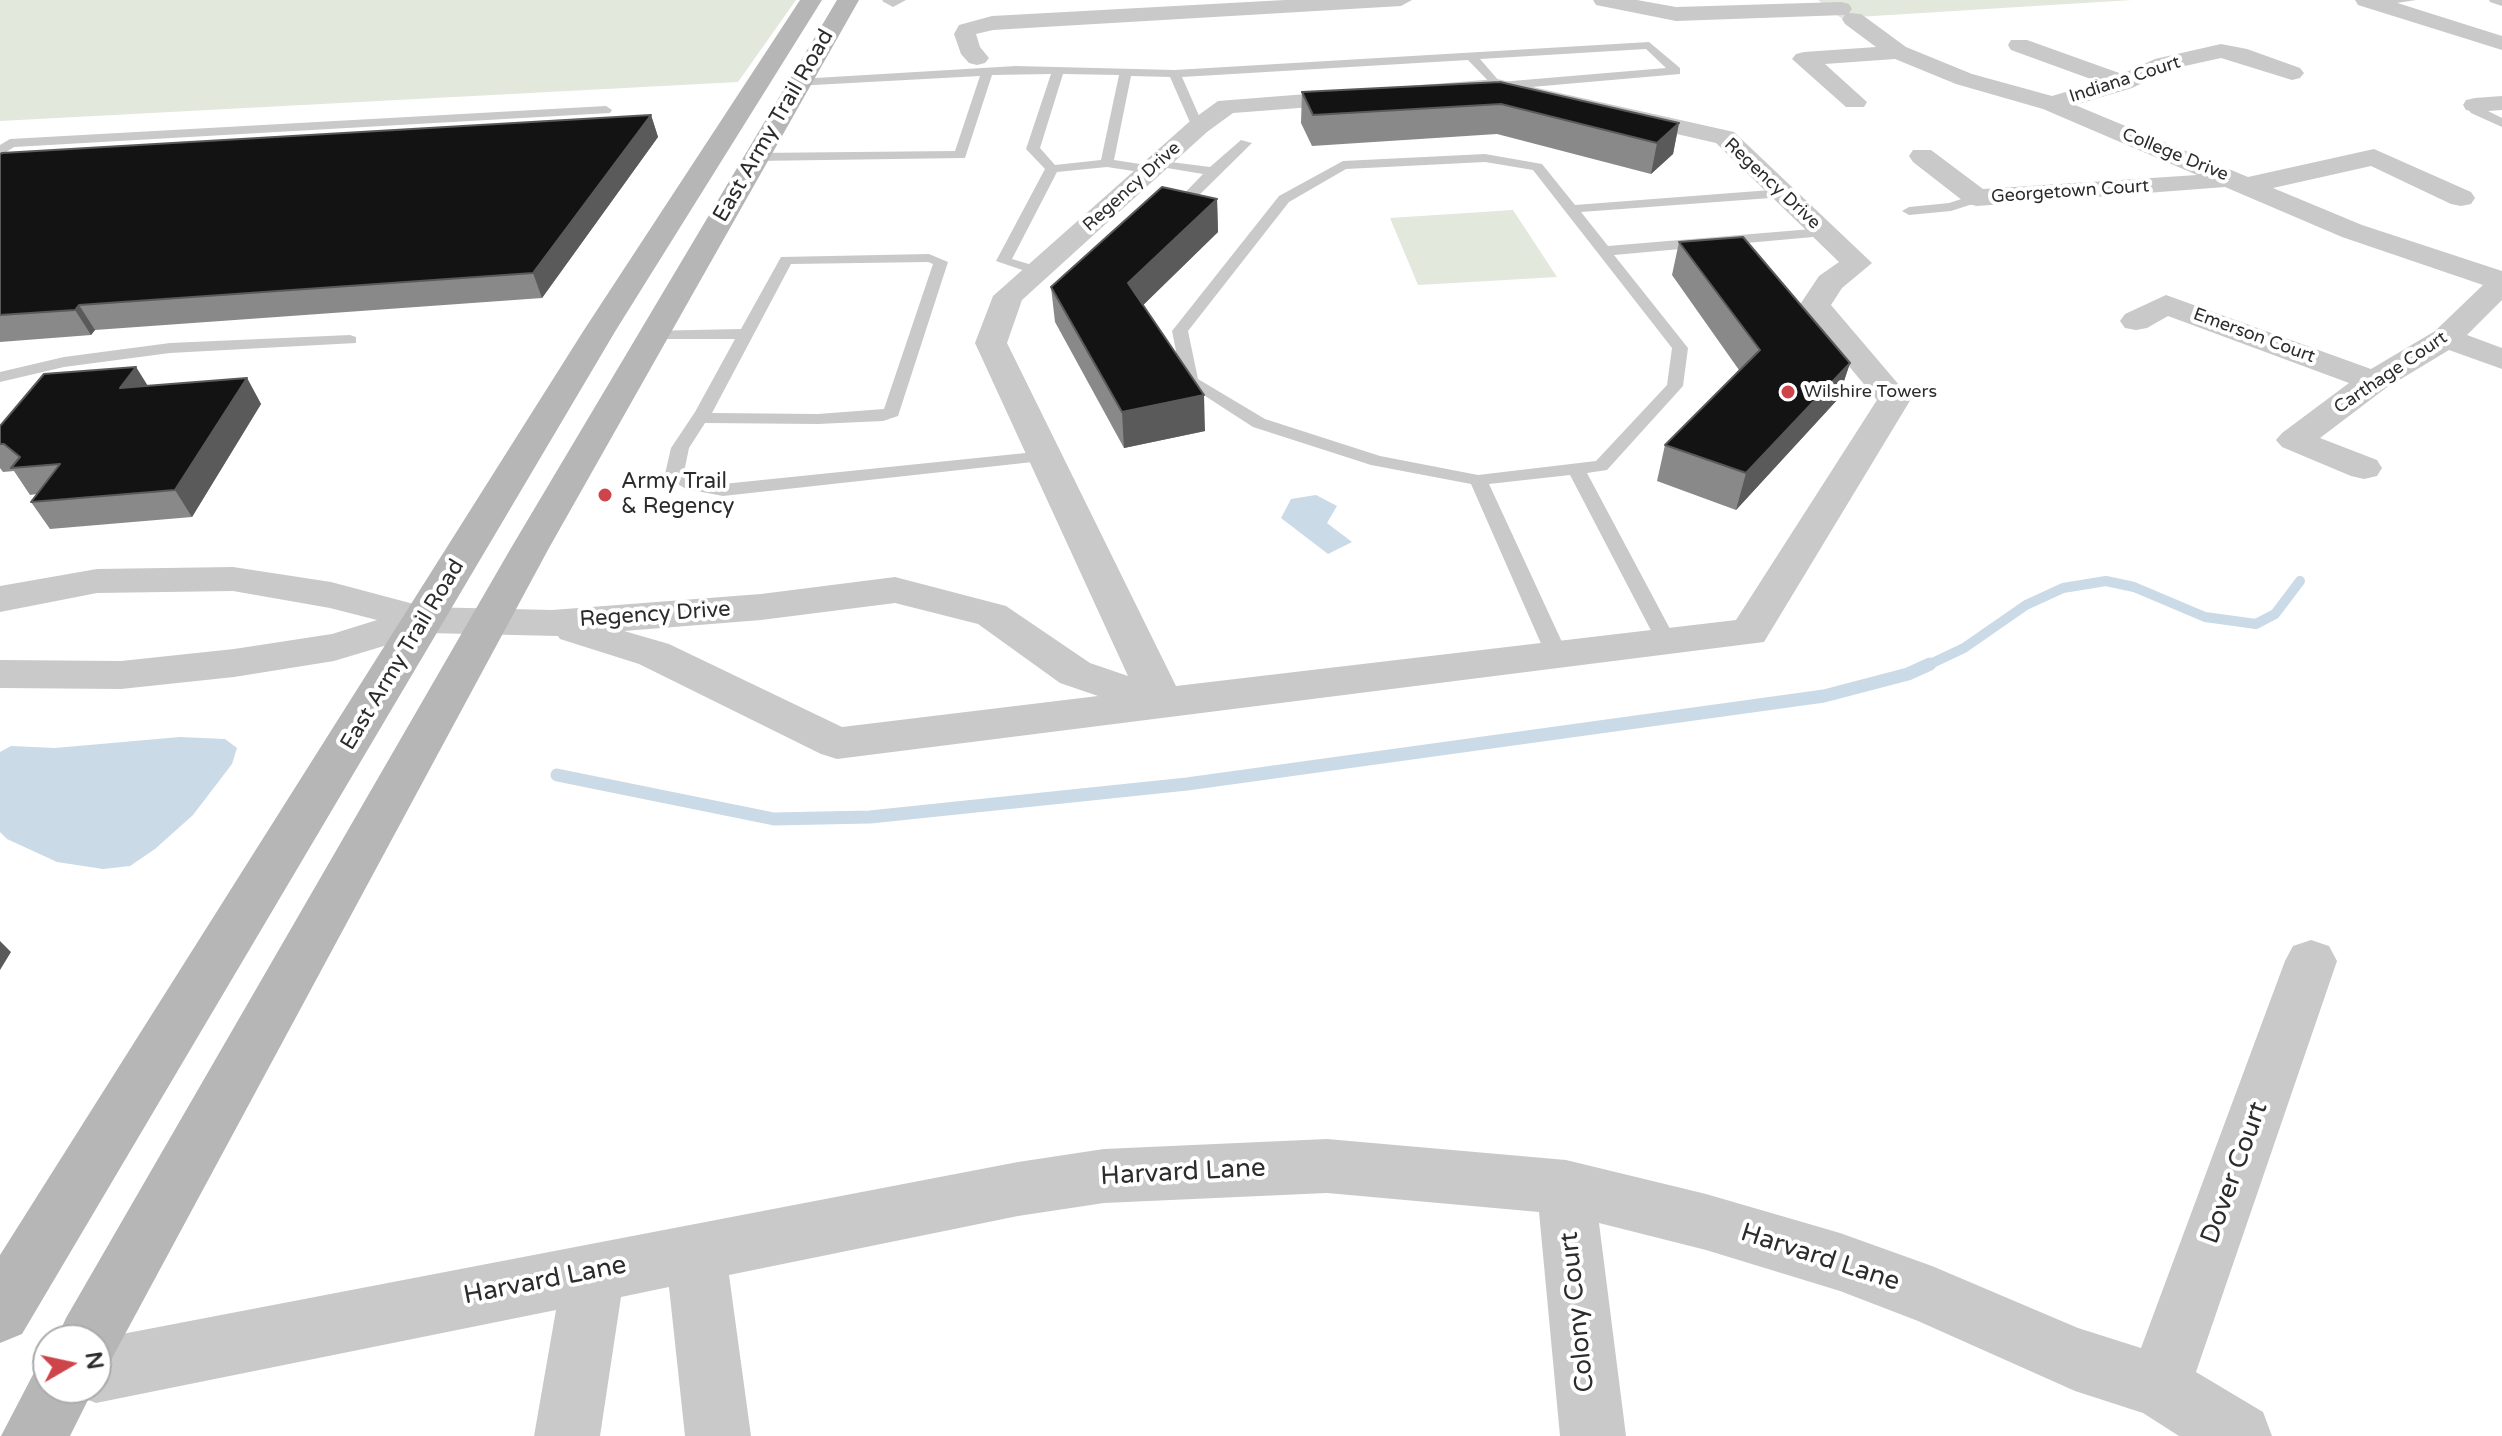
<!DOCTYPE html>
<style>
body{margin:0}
#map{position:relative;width:2502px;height:1436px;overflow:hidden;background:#fff;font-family:"Varela Round",sans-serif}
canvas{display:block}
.north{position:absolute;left:32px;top:1324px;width:80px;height:80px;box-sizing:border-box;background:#fff;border:2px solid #ababab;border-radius:50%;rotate:81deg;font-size:22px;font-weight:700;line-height:32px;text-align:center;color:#2c2c2c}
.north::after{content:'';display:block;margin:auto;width:28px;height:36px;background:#ce444b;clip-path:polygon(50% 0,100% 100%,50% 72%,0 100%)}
</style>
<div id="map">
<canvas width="2502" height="1436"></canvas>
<div class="north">N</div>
</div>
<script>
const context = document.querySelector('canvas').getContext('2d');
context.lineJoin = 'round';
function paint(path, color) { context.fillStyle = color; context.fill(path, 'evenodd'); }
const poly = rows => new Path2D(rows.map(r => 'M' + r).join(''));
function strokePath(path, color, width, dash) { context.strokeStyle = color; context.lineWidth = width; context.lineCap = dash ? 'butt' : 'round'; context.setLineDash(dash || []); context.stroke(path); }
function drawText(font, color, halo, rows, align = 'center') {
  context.font = font + ' "Varela Round",sans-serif'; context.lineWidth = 8; context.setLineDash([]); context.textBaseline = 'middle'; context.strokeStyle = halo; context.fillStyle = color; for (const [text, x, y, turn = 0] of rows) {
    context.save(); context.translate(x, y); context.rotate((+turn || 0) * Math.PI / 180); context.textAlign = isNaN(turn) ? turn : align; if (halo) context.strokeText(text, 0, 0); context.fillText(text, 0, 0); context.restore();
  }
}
paint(poly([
 [0,0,796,0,738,82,0,121],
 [1818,0,2132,0,1841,18],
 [1513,210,1557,277,1418,285,1390,218]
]), '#e2e8dc');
paint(poly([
 [1316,495,1337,506,1327,523,1352,542,1328,554,1281,518,1291,499],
 [180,737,225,739,237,748,232,764,193,815,155,849,130,866,103,869,57,862,7,839,0,832,0,752,11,746,55,748]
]), '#cadae6');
strokePath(poly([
 [1926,666,1964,648,2026,605,2063,588,2106,581,2134,587,2205,617,2256,624,2275,614,2300,581]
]), '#cadae6', 10);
strokePath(poly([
 [557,775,774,819,870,817,1187,784,1824,696,1908,674,1930,664]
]), '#cadae6', 13);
paint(poly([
 [2416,0,2377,6,2372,3,2376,0,2416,0],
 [2489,0,2502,0,2502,6,2490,2,2489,0],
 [1649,42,1680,68,1680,74,1497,90,1468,60,1182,77,1204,127,1198,131,1192,127,1170,77,1131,76,1114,160,1153,166,1160,170,1153,174,1107,167,1057,172,1012,259,1042,268,1042,274,1037,275,996,261,1045,169,1026,149,1051,74,992,75,965,158,755,161,748,157,755,153,955,151,980,76,795,86,793,83,799,79,1016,66,1175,70,1649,42],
 [1646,49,1666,68,1500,82,1480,59,1646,49],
 [1063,74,1119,75,1101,160,1055,165,1040,148,1063,74],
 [2471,102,2479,102,2480,107,2502,118,2502,127,2471,113,2466,107,2471,102],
 [606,106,612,110,610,113,14,147,0,156,0,145,10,139,606,106],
 [1241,140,1252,143,1186,208,1176,208,1176,202,1203,174,1155,166,1155,160,1210,167,1241,140],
 [1485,154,1542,164,1575,205,1784,189,1791,193,1784,197,1581,212,1608,246,1824,228,1831,232,1824,236,1614,255,1688,348,1683,386,1607,470,1587,473,1677,642,1674,647,1667,649,1657,642,1570,475,1489,484,1568,655,1564,660,1557,662,1550,660,1546,655,1471,484,1371,465,1253,427,1182,381,1172,331,1279,196,1343,161,1485,154],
 [1485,162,1533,170,1672,348,1667,385,1596,461,1478,475,1380,456,1265,419,1198,379,1188,331,1289,202,1346,169,1485,162],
 [1977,194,1984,198,1982,201,1951,211,1909,215,1902,211,1909,207,1949,203,1977,194],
 [929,254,948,262,898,416,883,421,818,424,705,423,689,448,684,472,697,480,723,484,1045,451,1054,456,1051,460,723,496,686,489,668,478,665,474,671,448,695,412,735,339,652,339,644,334,646,331,741,329,781,257,929,254],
 [928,262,933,264,884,409,818,414,712,413,791,264,928,262],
 [350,335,356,337,356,343,170,353,64,367,0,382,0,372,64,357,170,343,350,335]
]), '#c9c9c9');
paint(poly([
 [906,0,893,7,882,1,883,0,906,0],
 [1285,0,1412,0,1401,6,993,30,976,34,980,47,989,58,985,63,977,65,969,63,961,54,954,34,959,25,992,16,1285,0],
 [1593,0,1637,0,1676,7,1841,2,1849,4,1852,9,1849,13,1861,14,1906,47,1972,74,2052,96,2099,82,2011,50,2008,45,2011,40,2027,40,2122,74,2155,59,2221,44,2247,49,2300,68,2304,73,2300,78,2292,80,2221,58,2171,69,2132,88,2075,105,2248,177,2374,149,2471,192,2475,198,2471,204,2461,206,2451,204,2371,166,2273,188,2362,225,2502,271,2502,300,2467,335,2502,348,2502,369,2449,350,2386,388,2320,438,2377,460,2382,468,2377,476,2364,479,2351,476,2282,447,2276,440,2282,433,2349,383,2168,316,2147,328,2136,330,2125,328,2120,321,2125,314,2166,295,2371,369,2435,331,2483,285,2342,237,2225,187,1977,206,1967,204,1913,162,1909,156,1913,150,1931,150,1983,189,2197,175,2043,109,1956,84,1895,59,1825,64,1867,102,1864,107,1846,107,1792,59,1796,54,1804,52,1876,47,1845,24,1842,19,1845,15,1676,21,1596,5,1593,0],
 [2355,0,2388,0,2502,36,2502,50,2358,5,2355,0],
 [1497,79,1734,132,1872,263,1842,288,1831,305,1911,399,1764,642,837,759,821,754,639,664,560,639,558,636,427,633,334,661,234,677,121,689,0,688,0,660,121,661,234,649,332,634,377,620,330,608,233,591,97,593,0,612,0,586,97,569,233,567,331,582,425,607,552,610,761,594,895,577,1006,606,1090,663,1128,676,975,343,993,296,1189,122,1218,101,1497,79],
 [1497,93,1716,143,1839,262,1819,276,1799,306,1877,400,1736,620,1176,686,1007,343,1022,300,1207,132,1233,113,1497,93],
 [895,603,978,624,1060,683,1098,696,842,727,669,644,624,631,761,620,895,603],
 [2502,96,2502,110,2475,112,2466,110,2463,105,2466,100,2475,98,2502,96],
 [2311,940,2329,946,2337,961,2196,1372,2263,1412,2272,1436,2179,1436,2143,1413,2075,1391,1918,1321,1840,1291,1706,1250,1599,1223,1626,1436,1560,1436,1539,1212,1327,1193,1104,1203,1018,1216,729,1275,751,1436,685,1436,669,1287,621,1297,600,1436,534,1436,556,1310,96,1403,73,1394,71,1388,96,1388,96,1340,93,1340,96,1339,1018,1162,1104,1149,1327,1139,1566,1160,1706,1194,1840,1233,1932,1266,2078,1328,2141,1348,2285,961,2293,946,2311,940]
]), '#c9c9c9');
paint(poly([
 [800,0,822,0,616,330,22,1334,0,1343,0,1255,584,330,800,0],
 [837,0,859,0,549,548,110,1362,96,1368,96,1340,56,1340,66,1318,511,548,837,0],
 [48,1361,48,1388,94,1388,70,1436,1,1436,38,1365,48,1361]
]), '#b6b6b6');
paint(poly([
 [1500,82,1679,123,1673,154,1651,174,1497,134,1312,146,1301,123,1302,92],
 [651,115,658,137,542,298,95,330,91,335,0,342,0,154],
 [1217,199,1218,232,1143,305,1205,431,1124,448,1055,322,1051,287],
 [1679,242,1850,363,1838,399,1736,510,1657,481,1665,445,1739,370,1672,275],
 [136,367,148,386,247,378,261,404,192,517,50,529,31,502,37,494,30,495,14,471,3,472,0,468,0,426]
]), '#898989');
paint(poly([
 [651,115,658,137,542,298,533,273],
 [1679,123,1673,154,1651,174,1657,143],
 [1217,199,1218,232,1131,317,1128,283],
 [79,305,95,330,91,335,75,310],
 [1850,363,1838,399,1736,510,1746,473],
 [136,367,152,393,120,388],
 [247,378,261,404,192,517,175,490],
 [1204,395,1205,431,1124,448,1122,412],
 [0,941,11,952,0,970]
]), '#5a5a5a');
const building = poly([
 [1500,82,1679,123,1657,143,1501,104,1313,115,1302,92,1500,82],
 [651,115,533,273,79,305,75,310,0,315,0,154,2,153,651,115],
 [1162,187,1217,199,1128,283,1204,395,1122,412,1051,287,1162,187],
 [1743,237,1850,363,1746,473,1665,445,1760,350,1679,242,1743,237],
 [136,367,120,388,247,378,175,490,31,502,60,464,11,468,20,457,4,444,0,444,0,426,44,374,136,367]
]);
paint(building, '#131313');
strokePath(building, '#5a5a5a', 2);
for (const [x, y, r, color] of [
 [1788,392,8,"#ce444b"],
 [605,495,8,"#ce444b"]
]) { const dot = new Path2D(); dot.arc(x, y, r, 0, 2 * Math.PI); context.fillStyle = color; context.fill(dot); strokePath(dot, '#fff', 3); }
drawText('18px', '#2c2c2c', '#fff', [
 ["Indiana Court",2125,80,-18],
 ["College Drive",2175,155,22],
 ["Regency Drive",1772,184,43],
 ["Regency Drive",1132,187,-42],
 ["Georgetown Court",2070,192,-4],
 ["Emerson Court",2254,336,20],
 ["Carthage Court",2391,373,-34]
]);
drawText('18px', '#2c2c2c', '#fff', [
 ["Wilshire Towers",1804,392]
], 'left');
drawText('22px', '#2c2c2c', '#fff', [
 ["East Army Trail Road",774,126,-60],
 ["Regency Drive",655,615,-4],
 ["East Army Trail Road",403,655,-59]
]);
drawText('22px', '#2c2c2c', '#fff', [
 ["Army Trail",621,482],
 ["& Regency",621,507]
], 'left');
drawText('26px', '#2c2c2c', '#fff', [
 ["Harvard Lane",1183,1173,-3],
 ["Dover Court",2235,1173,-70],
 ["Harvard Lane",1820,1258,18],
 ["Harvard Lane",545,1281,-11],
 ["Colony Court",1578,1312,-96]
]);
</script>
